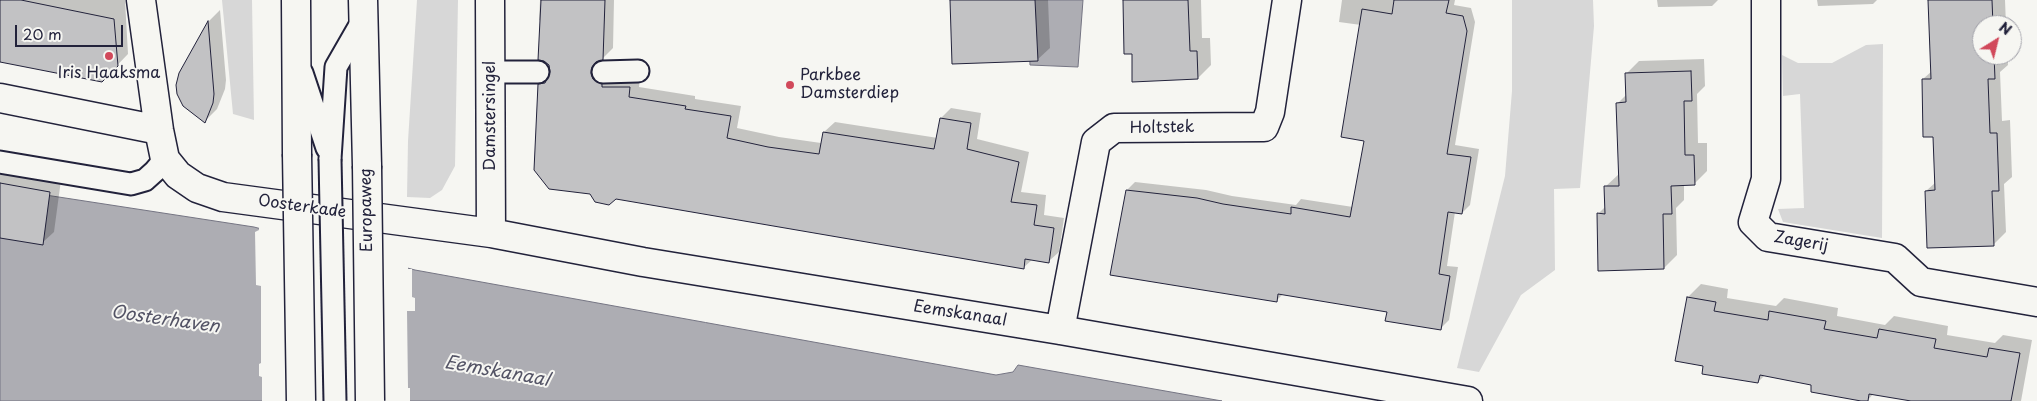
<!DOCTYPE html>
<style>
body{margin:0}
#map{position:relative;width:2037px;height:401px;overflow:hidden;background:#f6f6f2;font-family:"Playpen Sans",sans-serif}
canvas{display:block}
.north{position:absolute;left:1972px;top:15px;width:50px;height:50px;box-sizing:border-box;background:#f6f6f2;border:1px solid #a1a1a9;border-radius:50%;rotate:36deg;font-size:14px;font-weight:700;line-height:20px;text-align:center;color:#22223b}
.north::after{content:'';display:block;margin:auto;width:18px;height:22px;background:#d1495b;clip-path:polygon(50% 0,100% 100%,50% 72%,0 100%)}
.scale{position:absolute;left:15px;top:25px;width:108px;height:22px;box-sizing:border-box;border:2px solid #22223b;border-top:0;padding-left:6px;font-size:15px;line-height:18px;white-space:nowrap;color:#22223b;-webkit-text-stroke:4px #f6f6f2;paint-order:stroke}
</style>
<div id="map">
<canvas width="2037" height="401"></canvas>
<div class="north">N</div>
<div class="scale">20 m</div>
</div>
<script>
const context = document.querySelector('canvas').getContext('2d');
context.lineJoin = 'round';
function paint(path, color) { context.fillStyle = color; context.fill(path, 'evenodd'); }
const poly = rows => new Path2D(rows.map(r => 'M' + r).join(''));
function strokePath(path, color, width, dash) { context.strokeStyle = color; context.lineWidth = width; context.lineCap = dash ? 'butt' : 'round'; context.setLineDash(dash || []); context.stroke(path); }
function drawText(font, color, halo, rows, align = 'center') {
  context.font = font + ' "Playpen Sans",sans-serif'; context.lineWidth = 4; context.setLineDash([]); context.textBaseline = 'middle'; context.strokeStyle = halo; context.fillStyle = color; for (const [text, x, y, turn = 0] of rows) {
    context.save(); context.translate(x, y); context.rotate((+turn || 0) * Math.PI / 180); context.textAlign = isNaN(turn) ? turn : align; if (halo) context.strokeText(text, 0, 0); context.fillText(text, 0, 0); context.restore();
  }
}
paint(poly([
 [222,0,252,0,254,120,233,114],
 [417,0,458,0,455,166,442,190,430,198,407,197,408,141],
 [1512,0,1593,0,1594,26,1580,188,1554,189,1555,270,1521,295,1479,372,1457,368,1505,176,1512,91],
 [1883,44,1882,238,1783,222,1778,209,1804,208,1800,94,1783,96,1782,55,1798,63,1832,63,1866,45]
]), '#d7d7d7');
const water = poly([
 [1027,0,1083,0,1078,67,1030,65,1027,0],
 [0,188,254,227,415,270,996,375,1013,372,1018,365,1222,401,0,401,0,188]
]);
paint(water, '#adadb3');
strokePath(water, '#757583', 1);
paint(poly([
 [259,226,408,265,408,269,412,269,412,297,415,298,415,311,407,311,408,388,410,388,410,401,262,401,262,377,259,376,259,364,261,363,261,286,256,285,255,232,259,230]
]), '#f6f6f2');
paint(poly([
 [0,0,125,0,128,54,102,81,0,60],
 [540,0,614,0,613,48,600,61,603,69,640,77,639,87,695,96,695,99,741,106,737,128,779,137,821,143,824,132,835,122,938,138,941,118,951,108,981,113,977,139,1029,152,1021,192,1046,195,1044,215,1064,218,1059,252,1048,262,1033,259,1023,268,590,193,539,85,551,74,541,21,539,20],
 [951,0,1048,0,1050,48,1037,60],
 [1124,0,1201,0,1202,38,1210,38,1211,65,1198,78,1133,53],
 [1342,0,1455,0,1454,5,1471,8,1475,22,1455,145,1479,149,1470,205,1462,213,1455,212,1447,266,1458,267,1449,320,1441,328,1388,311,1283,294,1276,301,1127,190,1135,182,1206,190,1232,196,1296,205,1301,199,1353,207,1365,140,1361,25,1339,22],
 [1657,0,1718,0,1712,6,1658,7],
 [1817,0,1877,0,1873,4,1818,6],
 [1929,0,2005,0,2006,25,1982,25,1982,55,2007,55,2008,65,2000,72,2002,121,2010,120,2012,177,2004,184,2006,232,1993,245,1926,191,1936,182,1934,136,1923,79,1932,71],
 [220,10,226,80,225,89,217,109,205,121,178,80,209,21],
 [1704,59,1705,86,1697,94,1698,143,1707,143,1707,171,1694,184,1684,184,1684,200,1676,208,1677,255,1664,268,1598,214,1606,206,1605,187,1619,174,1618,103,1627,94,1626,74,1639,61],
 [0,170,61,180,54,232,42,243,0,236],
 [1701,284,1728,289,1727,298,1776,306,1784,298,1838,308,1837,316,1885,325,1894,316,1948,326,1947,335,1995,343,2003,335,2032,340,2021,401,1918,401,1874,393,1867,401,1813,384,1765,375,1758,382,1705,365,1688,297]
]), '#0003');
const building = poly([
 [0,0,21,0,114,19,118,66,102,82,0,62,0,0],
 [541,0,605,0,603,60,596,62,592,67,591,73,593,79,602,84,602,87,630,87,629,97,686,106,685,109,731,116,727,138,768,147,819,154,823,132,934,149,940,118,971,123,967,149,1019,162,1011,202,1037,205,1034,225,1054,228,1049,263,1025,259,1024,269,616,199,609,205,595,202,590,194,549,189,534,170,538,84,545,83,550,72,549,65,544,61,538,60,541,0],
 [950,0,1035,0,1038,61,952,64,950,0],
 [1123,0,1188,0,1190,51,1197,51,1198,79,1132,82,1132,54,1124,54,1123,0],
 [1394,0,1449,0,1446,13,1463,16,1467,31,1447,154,1471,157,1462,214,1448,212,1439,274,1450,276,1441,330,1385,321,1387,312,1278,294,1277,302,1110,275,1126,190,1197,198,1223,204,1291,214,1291,207,1350,217,1364,141,1341,137,1362,9,1392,14,1394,0],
 [1928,0,1992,0,1993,25,1982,25,1982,55,1994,55,1995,79,1988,79,1990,133,1997,133,1999,191,1992,191,1994,246,1927,248,1925,191,1935,190,1933,137,1923,137,1922,79,1931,79,1928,0],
 [208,21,214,94,213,103,205,123,183,106,177,94,176,85,179,73,208,21],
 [1691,71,1692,101,1684,101,1685,155,1694,155,1695,185,1671,186,1672,214,1663,214,1664,269,1598,271,1597,213,1605,214,1604,186,1619,186,1616,103,1626,102,1625,73,1691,71],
 [0,183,50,192,43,245,0,238,0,183],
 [1687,297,1716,302,1714,311,1768,320,1769,311,1826,321,1824,329,1877,338,1879,329,1936,339,1934,348,1987,357,1989,348,2020,353,2011,401,1911,401,1869,394,1868,401,1861,401,1811,392,1811,385,1760,375,1758,383,1702,374,1703,366,1675,361,1687,297]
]);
paint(building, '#c2c2c4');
strokePath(building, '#22223b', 1);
const lane = poly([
 [491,72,538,72],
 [603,72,638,71],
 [302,73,327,148],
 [330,159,336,67,363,20],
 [0,162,131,184,145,180,155,171,165,159]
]);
const street = poly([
 [141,0,159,130,165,159,178,175,197,188,223,197,491,233,643,262,1060,330,1468,401],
 [490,0,491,233],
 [1766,0,1766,179,1753,222,1768,237,1895,258,1921,282,2037,302],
 [0,98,159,130],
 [1060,330,1096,142,1114,128,1264,127,1270,112,1287,0]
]);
const secondary = poly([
 [296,0,297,154],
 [363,0,367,166]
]);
strokePath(lane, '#22223b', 25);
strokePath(street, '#22223b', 31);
strokePath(secondary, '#22223b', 31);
strokePath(lane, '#f6f6f2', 21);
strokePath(street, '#f6f6f2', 28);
strokePath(secondary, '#f6f6f2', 28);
const laneBridge = poly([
 [330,159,335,401]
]);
const secondaryBridge = poly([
 [297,154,301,401],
 [367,166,370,401]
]);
strokePath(laneBridge, '#22223b', 25, []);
strokePath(secondaryBridge, '#22223b', 31, []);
strokePath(laneBridge, '#f6f6f2', 21);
strokePath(secondaryBridge, '#f6f6f2', 28);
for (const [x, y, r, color] of [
 [109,56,5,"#d1495b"],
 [790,85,5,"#d1495b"]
]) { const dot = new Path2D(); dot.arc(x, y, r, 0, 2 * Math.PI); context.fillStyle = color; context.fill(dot); strokePath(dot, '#f6f6f2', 2); }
drawText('16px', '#22223b', '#f6f6f2', [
 ["Iris Haaksma",109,74],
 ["Parkbee",800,76,"left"],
 ["Damsterdiep",800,94,"left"]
]);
drawText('16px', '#22223b', '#f6f6f2', [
 ["Damstersingel",491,116,-90],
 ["Holtstek",1162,128,-1],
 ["Oosterkade",302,207,8],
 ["Europaweg",367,210,-91],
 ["Zagerij",1801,242,10],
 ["Eemskanaal",960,314,9]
]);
drawText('italic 18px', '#535365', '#f6f6f2', [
 ["Oosterhaven",165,320,8],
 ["Eemskanaal",497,372,10]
]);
</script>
